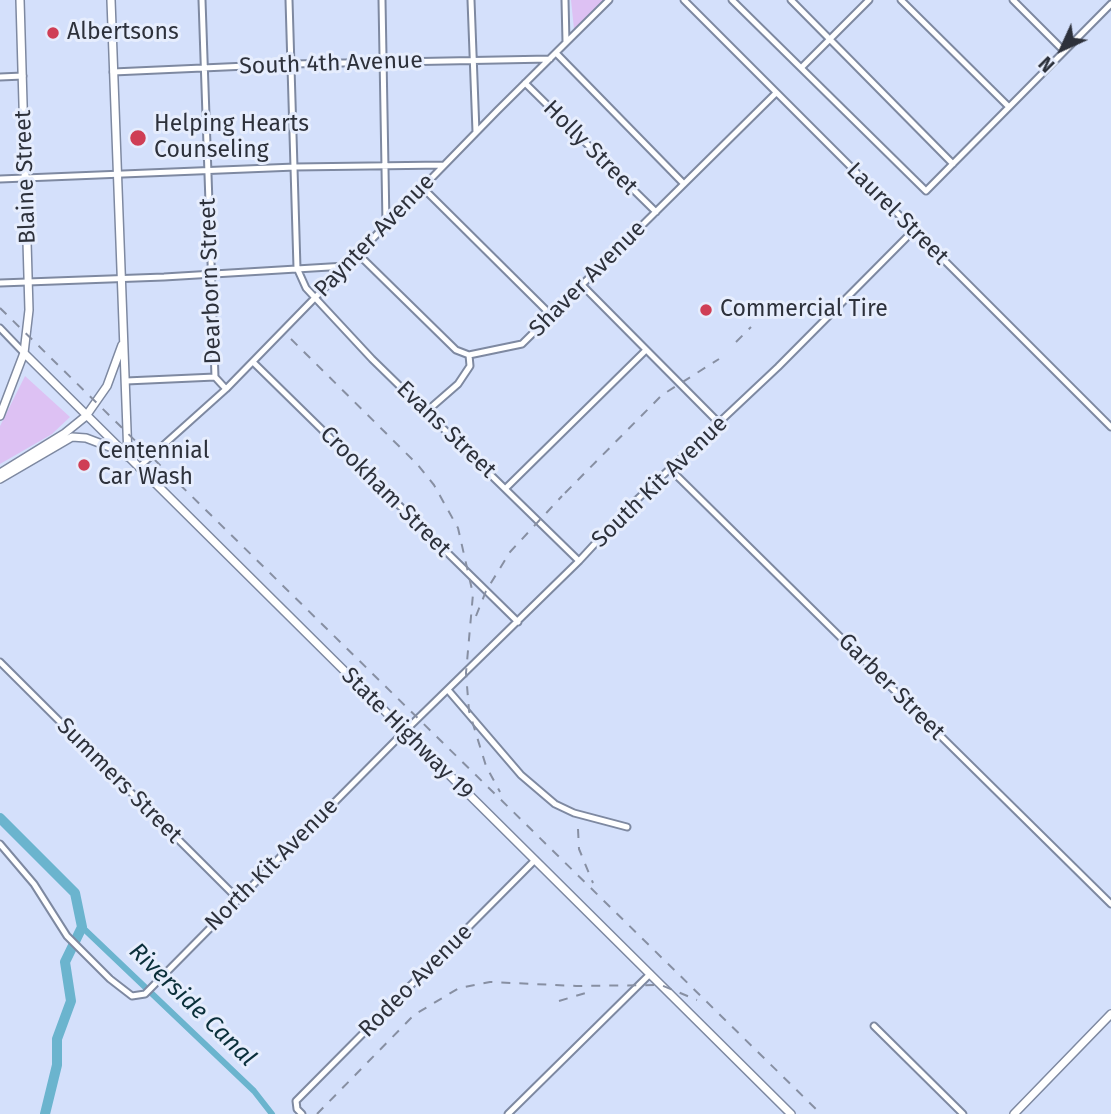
<!DOCTYPE html>
<style>
body{margin:0}
#map{position:relative;width:1111px;height:1114px;overflow:hidden;background:#d4e0fb;font-family:"Fira Sans",sans-serif}
canvas{display:block}
.north{position:absolute;left:1027px;top:14px;width:70px;height:70px;-webkit-text-stroke:5px #e6edfd;paint-order:stroke;rotate:225deg;font-size:19px;font-weight:700;line-height:28px;text-align:center;color:#2d313b}
.north::after{content:'';display:block;margin:auto;width:24px;height:32px;background:#2d313b;clip-path:polygon(50% 0,100% 100%,50% 72%,0 100%)}
</style>
<div id="map">
<canvas width="1111" height="1114"></canvas>
<div class="north">N</div>
</div>
<script>
const context = document.querySelector('canvas').getContext('2d');
context.lineJoin = 'round';
function paint(path, color) { context.fillStyle = color; context.fill(path, 'evenodd'); }
const poly = rows => new Path2D(rows.map(r => 'M' + r).join(''));
function strokePath(path, color, width, dash) { context.strokeStyle = color; context.lineWidth = width; context.lineCap = dash ? 'butt' : 'round'; context.setLineDash(dash || []); context.stroke(path); }
function drawText(font, color, halo, rows, align = 'center') {
  context.font = font + ' "Fira Sans",sans-serif'; context.lineWidth = 6; context.setLineDash([]); context.textBaseline = 'middle'; context.strokeStyle = halo; context.fillStyle = color; for (const [text, x, y, turn = 0] of rows) {
    context.save(); context.translate(x, y); context.rotate((+turn || 0) * Math.PI / 180); context.textAlign = isNaN(turn) ? turn : align; if (halo) context.strokeText(text, 0, 0); context.fillText(text, 0, 0); context.restore();
  }
}
paint(poly([
 [571,0,605,0,574,29],
 [25,376,70,417,52,434,0,464,0,426]
]), '#ddc1f3');
strokePath(poly([
 [82,927,254,1091,272,1114]
]), '#6bb4ce', 6);
strokePath(poly([
 [0,818,75,893,82,927,65,962,71,1001,57,1039,57,1065,45,1114]
]), '#6bb4ce', 10);
const minor = poly([
 [202,0,215,377,226,389],
 [289,0,297,268,306,288,372,359,579,561],
 [382,0,386,224],
 [471,0,476,132],
 [565,0,566,42],
 [684,0,1111,427],
 [732,0,926,191,1111,4],
 [791,0,953,164],
 [901,0,1009,107],
 [1013,0,1064,51],
 [556,53,684,184],
 [801,68,869,0],
 [113,72,292,64,550,59],
 [0,77,23,76],
 [525,83,656,212],
 [0,179,295,167,444,165],
 [423,188,545,309],
 [358,254,456,350,469,355],
 [0,283,164,277,346,266],
 [582,285,719,423],
 [0,328,24,353],
 [469,355,522,344,776,93],
 [253,362,518,622],
 [126,381,215,377],
 [427,411,458,384,470,366,469,355],
 [139,467,226,389,497,111,609,0],
 [670,469,1111,904],
 [506,488,646,350],
 [0,662,238,899],
 [448,690,521,775,555,804,574,813,627,827],
 [0,844,34,884,67,936,110,979,132,996,145,994,405,731,579,561,626,510,778,367,913,231],
 [874,1026,963,1114],
 [302,1114,297,1109,296,1101,535,860],
 [508,1114,650,974]
]);
const major = poly([
 [111,0,128,457],
 [24,353,791,1114],
 [0,416,24,353,29,310,20,0],
 [0,473,65,433,86,416,107,386,122,345],
 [0,479,72,437,86,438,115,449],
 [1014,1114,1111,1014]
]);
strokePath(minor, '#7e89a1', 9);
strokePath(major, '#7e89a1', 10);
strokePath(minor, '#fff', 5);
strokePath(major, '#fff', 7);
strokePath(poly([
 [0,308,821,1114],
 [291,339,417,464,434,485,458,528,473,594,466,673,469,711,486,766,500,792],
 [736,342,751,327],
 [565,493,662,395,719,359],
 [476,616,486,591,510,552,562,496],
 [578,829,579,849,593,883],
 [559,1001,592,991],
 [317,1114,414,1015,459,988,490,982,576,986,661,985,697,1000]
]), '#878fa2', 2, [9, 9]);
for (const [x, y, r, color] of [
 [53,33,7,"#cf3e55"],
 [138,138,9,"#cf3e55"],
 [706,310,7,"#cf3e55"],
 [84,465,7,"#cf3e55"]
]) { const dot = new Path2D(); dot.arc(x, y, r, 0, 2 * Math.PI); context.fillStyle = color; context.fill(dot); strokePath(dot, '#e6edfd', 2.5); }
drawText('23px', '#2d313b', '#e6edfd', [
 ["Albertsons",67,33],
 ["Helping Hearts",154,125],
 ["Counseling",154,151],
 ["Commercial Tire",720,310],
 ["Centennial",98,452],
 ["Car Wash",98,478]
], 'left');
drawText('23px', '#2d313b', '#e6edfd', [
 ["South 4th Avenue",331,64,-2],
 ["Holly Street",590,148,45],
 ["Blaine Street",26,177,-92],
 ["Laurel Street",897,214,45],
 ["Paynter Avenue",375,236,-46],
 ["Shaver Avenue",588,279,-45],
 ["Dearborn Street",211,281,-92],
 ["Evans Street",446,430,44],
 ["South Kit Avenue",660,482,-44],
 ["Crookham Street",385,492,45],
 ["Garber Street",891,687,45],
 ["State Highway 19",407,734,45],
 ["Summers Street",119,781,45],
 ["North Kit Avenue",272,865,-45],
 ["Rodeo Avenue",416,981,-45]
]);
drawText('italic 24px', '#0a2f3a', '#e6edfd', [
 ["Riverside Canal",192,1005,44]
]);
</script>
